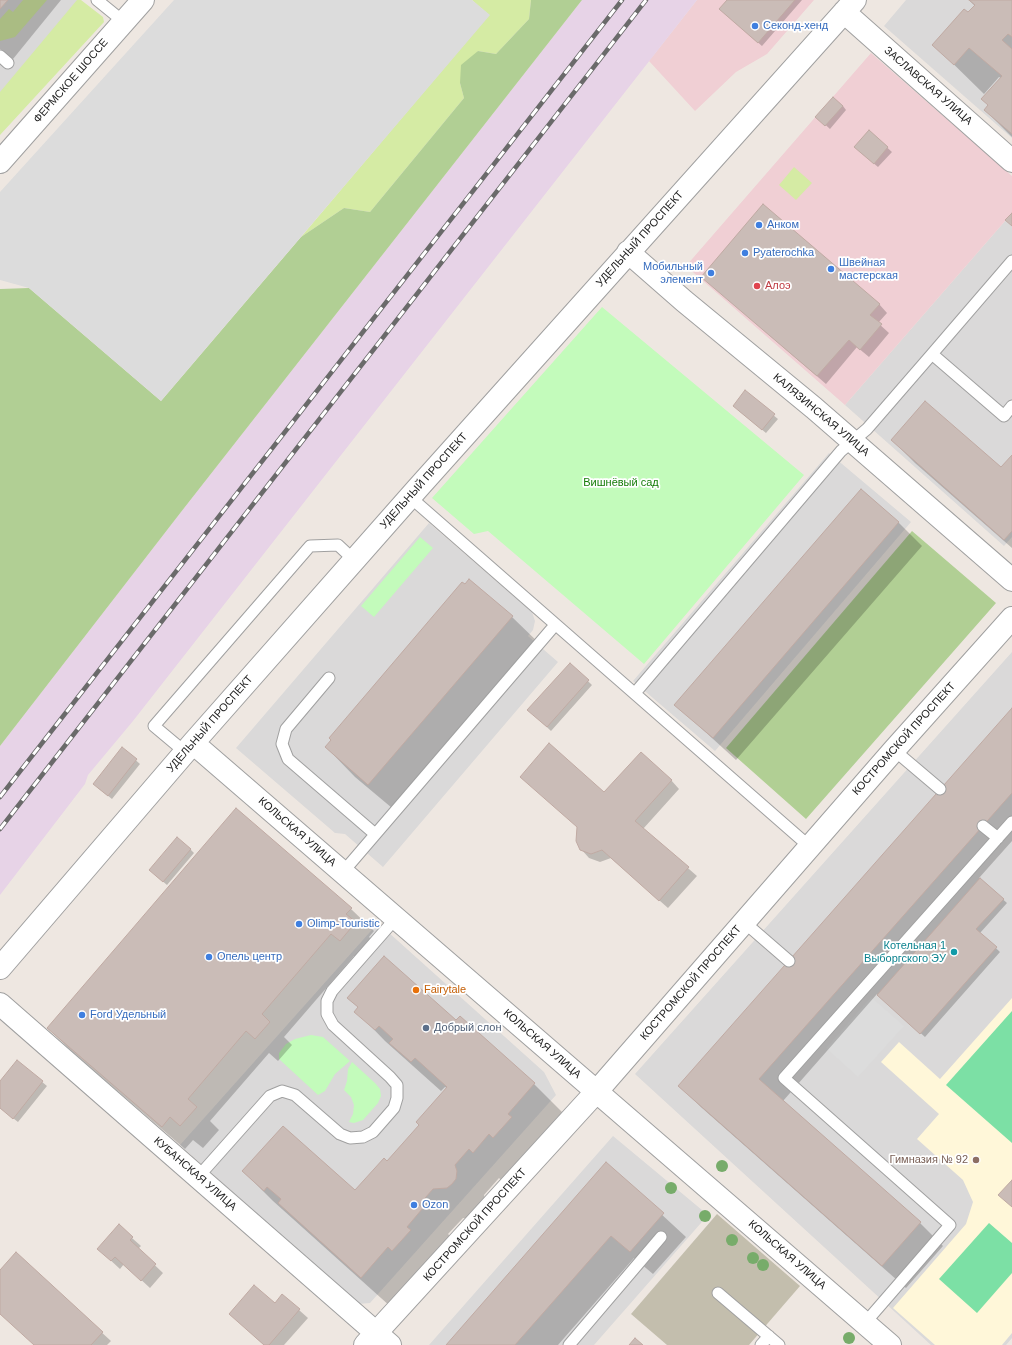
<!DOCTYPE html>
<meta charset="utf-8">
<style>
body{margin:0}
canvas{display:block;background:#eee7e1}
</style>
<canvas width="1012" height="1345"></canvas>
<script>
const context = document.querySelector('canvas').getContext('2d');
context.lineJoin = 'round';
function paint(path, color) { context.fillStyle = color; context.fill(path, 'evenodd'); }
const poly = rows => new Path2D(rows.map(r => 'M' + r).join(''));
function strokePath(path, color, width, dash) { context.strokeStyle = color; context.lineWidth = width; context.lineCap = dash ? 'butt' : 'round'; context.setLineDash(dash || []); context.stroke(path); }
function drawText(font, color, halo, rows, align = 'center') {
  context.font = font + ' Helvetica,sans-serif'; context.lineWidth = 3.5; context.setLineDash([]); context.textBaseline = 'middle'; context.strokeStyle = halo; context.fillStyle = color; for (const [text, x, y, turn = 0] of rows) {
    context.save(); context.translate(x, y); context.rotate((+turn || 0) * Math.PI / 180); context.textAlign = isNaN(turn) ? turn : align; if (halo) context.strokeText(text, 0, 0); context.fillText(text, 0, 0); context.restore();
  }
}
paint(poly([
 [0,0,81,0,0,97],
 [906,0,1012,0,1012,138,884,26],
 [1012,213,1012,537,1004,546,845,405],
 [829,453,911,522,715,751,633,681],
 [429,523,532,612,535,621,533,630,528,636,558,662,383,867,345,834,335,833,236,748],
 [1012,652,1012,1338,1006,1345,931,1345,635,1074],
 [378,923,544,1072,556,1095,370,1303,358,1304,180,1145],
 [613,1136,708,1215,594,1345,429,1345]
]), '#dad9d9');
paint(poly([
 [697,0,814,0,767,54,736,72,695,111,649,61],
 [871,53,1012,176,1012,213,845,405,686,266]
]), '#f0cfd4');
paint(poly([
 [582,0,697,0,133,721,88,775,85,784,0,895,0,746,181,512]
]), '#e7d3e7');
paint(poly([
 [1012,998,1012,1333,1002,1345,935,1345,893,1308,966,1224,973,1202,963,1180,917,1139,939,1114,881,1062,899,1042,940,1079]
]), '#fff7d9');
paint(poly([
 [717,1214,800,1286,749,1345,667,1345,631,1314]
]), '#c3bead');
paint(poly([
 [23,0,47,0,15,37,0,41,0,19,9,9,13,12],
 [77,0,81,0,103,17,104,22,0,135,0,92],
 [472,0,531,0,529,19,496,54,478,51,460,83,464,98,370,212,344,208,301,237,489,15],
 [794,167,812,183,796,200,779,185]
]), '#d5eba4');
paint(poly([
 [531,0,582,0,181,512,0,746,0,289,29,288,161,401,301,237,344,208,370,212,464,98,460,83,461,65,478,51,496,54,529,19],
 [912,531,996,603,806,819,726,748]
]), '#b1cf94');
paint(poly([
 [602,307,804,475,644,664,488,531,474,534,432,498],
 [420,537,433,548,374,617,361,606],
 [311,1035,323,1037,350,1061,335,1074,325,1091,318,1095,279,1059,279,1053,286,1044,295,1039],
 [352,1062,375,1083,380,1089,381,1096,378,1103,363,1120,354,1123,349,1122,353,1114,354,1105,351,1097,344,1090,347,1081,348,1069]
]), '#c3fbbb');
paint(poly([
 [1012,1011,1012,1143,946,1085],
 [989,1223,1012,1243,1012,1273,977,1313,939,1279]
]), '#7ce0a5');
paint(poly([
 [174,0,472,0,490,15,161,401,29,288,0,280,0,192],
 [871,997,904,1026,858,1077,826,1048]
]), '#dcdcdc');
paint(poly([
 [0,0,61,0,13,59,0,49],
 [728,0,802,0,762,46,724,13],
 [969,0,1012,0,1012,137,985,110,989,106,1001,78,999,77,984,94,934,45,975,6],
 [843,106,846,110,830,129,817,117],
 [869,131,892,152,878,167,859,151],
 [702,277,879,304,887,313,878,323,889,333,869,357,857,347,826,384],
 [745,392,778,419,766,433,738,410],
 [892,440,1001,469,1012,456,1012,548,915,463],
 [861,490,899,523,922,546,736,760,676,705],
 [512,617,542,646,398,813,355,777,326,747],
 [570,664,592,685,551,731,533,714],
 [1012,710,1012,841,979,878,1007,903,980,933,1000,952,925,1037,877,994,783,1101,920,1223,943,1246,906,1288,702,1108,679,1086],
 [122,748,140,764,112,799,98,788],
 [671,780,679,789,643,829,697,876,668,908,611,858,600,862,589,858,581,849,604,793],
 [190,849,194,853,167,885,154,874],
 [351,909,374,931,369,937,378,946,363,963,354,956,284,1037,292,1045,278,1061,269,1053,210,1121,219,1130,203,1148,193,1140,185,1149,71,1051,48,1028],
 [348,998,456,1022,460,1018,534,1084,564,1114,503,1182,499,1178,484,1195,486,1202,470,1219,463,1218,448,1234,452,1238,391,1307,273,1201,243,1171,355,1191,387,1162,421,1125,447,1088,445,1087,441,1091,385,1041,356,1011,359,1008],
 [17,1061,47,1086,18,1122,0,1108,0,1082],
 [607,1164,686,1237,653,1274,634,1258,558,1345,447,1345],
 [132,1238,141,1246,138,1249,163,1273,150,1288,124,1264,120,1269,107,1257],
 [16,1254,111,1341,107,1345,35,1345,0,1313,0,1271],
 [275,1304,299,1310,308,1318,284,1345,264,1345,230,1314]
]), '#0003');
const building = poly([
 [0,0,8,0,0,9,0,0],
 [727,0,795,0,758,43,719,9,727,0],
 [969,0,1012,0,1012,37,1008,34,1002,40,1012,49,1012,134,984,110,988,105,981,99,1002,76,969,48,954,65,932,45,964,9,968,12,975,5,969,0],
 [833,97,843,106,825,126,815,117,833,97],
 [869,130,888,147,874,164,854,147,869,130],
 [763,204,880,304,870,315,882,324,860,350,849,340,817,376,701,277,763,204],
 [1012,213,1012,226,1005,220,1012,213],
 [745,390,775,414,762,430,733,406,745,390],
 [925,401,1001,467,1012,455,1012,531,1004,540,891,440,925,401],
 [861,489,899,522,713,738,674,705,861,489],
 [469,579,513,616,368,785,325,747,331,740,329,738,462,582,465,584,469,579],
 [570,663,589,680,547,727,527,710,570,663],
 [1012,708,1012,793,759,1079,921,1222,882,1266,678,1086,1012,708],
 [549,743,604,792,641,752,672,780,635,821,689,867,659,901,602,850,591,854,580,850,576,841,577,827,520,777,549,743],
 [122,747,137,759,108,796,93,784,122,747],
 [236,808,352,908,346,914,356,922,340,941,331,934,262,1014,270,1022,255,1039,246,1031,188,1099,197,1107,180,1126,170,1117,162,1127,47,1028,236,808],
 [177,837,191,849,163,882,149,870,177,837],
 [980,878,1004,899,976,929,997,947,920,1034,877,995,980,878],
 [384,956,456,1020,460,1016,535,1083,508,1114,512,1117,493,1138,489,1134,473,1153,469,1149,455,1165,457,1171,456,1179,452,1184,447,1188,433,1189,419,1205,423,1208,407,1227,411,1230,392,1251,388,1247,361,1278,278,1203,281,1199,267,1187,264,1191,242,1171,283,1126,355,1190,384,1158,387,1161,419,1125,416,1122,447,1087,415,1058,411,1062,389,1043,393,1039,379,1026,375,1030,354,1012,358,1007,347,998,384,956],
 [17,1060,43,1081,13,1119,0,1108,0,1081,17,1060],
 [606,1162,664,1213,630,1252,611,1236,515,1345,446,1345,606,1162],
 [1012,1180,1012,1207,998,1195,1012,1180],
 [119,1224,133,1237,130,1240,156,1264,141,1281,115,1257,111,1261,97,1249,119,1224],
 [16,1252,103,1332,91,1345,34,1345,0,1314,0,1270,16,1252],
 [254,1285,275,1303,282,1294,300,1309,269,1345,264,1345,229,1314,254,1285],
 [635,1338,643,1345,629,1345,635,1338]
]);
paint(building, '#cabcb7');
strokePath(building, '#c0aaa3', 1);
const lane = poly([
 [97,0,124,22],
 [0,56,8,63],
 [932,354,1012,261],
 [410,497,810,847],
 [329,678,286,729,282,744,288,759,375,834],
 [635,693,841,451,867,429,932,354,1004,416,1012,406],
 [894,750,940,789],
 [185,752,154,726,310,546,338,545,354,560],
 [983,826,998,838],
 [343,872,555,625],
 [744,922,789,961],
 [198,1177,270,1096,282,1091,295,1095,340,1134,350,1138,363,1137,373,1132,394,1108,397,1098,397,1085,390,1077,333,1025,327,1014,327,1001,332,991,396,918],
 [718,1293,779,1345],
 [865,1323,950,1225,784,1078,1012,822],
 [569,1345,661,1237],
 [761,1345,769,1336]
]);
const street = poly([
 [844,12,1012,161],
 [0,162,143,0],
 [628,252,684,301,814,408,1012,580],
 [193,743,890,1345],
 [0,968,193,743,417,489,855,0],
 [0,1004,390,1345],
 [365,1345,597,1091,894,750,1012,618]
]);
strokePath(lane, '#a0a0a0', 13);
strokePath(street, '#a0a0a0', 24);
strokePath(lane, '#fff', 11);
strokePath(street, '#fff', 22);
const rail = poly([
 [0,797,622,0],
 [0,829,646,0]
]);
strokePath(rail, '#6a6a6a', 4.5);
strokePath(rail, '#fff', 3, [9]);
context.fillStyle = '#77ac6a';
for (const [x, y] of [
 [722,1166],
 [671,1188],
 [705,1216],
 [732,1240],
 [753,1258],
 [763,1265],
 [849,1338]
]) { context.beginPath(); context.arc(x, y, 6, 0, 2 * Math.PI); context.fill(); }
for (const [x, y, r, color] of [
 [755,26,4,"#3f7fe0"],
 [759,225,4,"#3f7fe0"],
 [745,253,4,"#3f7fe0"],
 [831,269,4,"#3f7fe0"],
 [711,273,4,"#3f7fe0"],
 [757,286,4,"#e0444e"],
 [299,924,4,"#3f7fe0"],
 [954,952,4,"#0f9aa8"],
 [209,957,4,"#3f7fe0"],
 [416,990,4,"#e8710a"],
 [82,1015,4,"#3f7fe0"],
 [426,1028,4,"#5c6f8a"],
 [976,1160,4,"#8d6e63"],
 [414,1205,4,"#3f7fe0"]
]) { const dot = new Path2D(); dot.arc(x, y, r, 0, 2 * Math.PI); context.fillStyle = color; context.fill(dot); strokePath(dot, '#fff', 1.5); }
drawText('11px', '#366cbe', '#fff', [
 ["Секонд-хенд",763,26],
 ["Анком",767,225],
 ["Pyaterochka",753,253],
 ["Швейная",839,263],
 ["мастерская",839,276],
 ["Мобильный",703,267,"right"],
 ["элемент",703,280,"right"],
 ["Olimp-Touristic",307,924],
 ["Опель центр",217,957],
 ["Ford Удельный",90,1015],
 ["Ozon",422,1205]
], 'left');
drawText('11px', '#1c1c1c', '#fff', [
 ["ФЕРМСКОЕ ШОССЕ",71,81,-49],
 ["ЗАСЛАВСКАЯ УЛИЦА",928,86,41],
 ["УДЕЛЬНЫЙ ПРОСПЕКТ",640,239,-48],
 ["КАЛЯЗИНСКАЯ УЛИЦА",821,415,40],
 ["УДЕЛЬНЫЙ ПРОСПЕКТ",424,481,-48],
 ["УДЕЛЬНЫЙ ПРОСПЕКТ",210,724,-49],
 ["КОСТРОМСКОЙ ПРОСПЕКТ",904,739,-48],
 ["КОЛЬСКАЯ УЛИЦА",297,832,41],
 ["КОСТРОМСКОЙ ПРОСПЕКТ",691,983,-49],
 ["КОЛЬСКАЯ УЛИЦА",542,1044,41],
 ["КУБАНСКАЯ УЛИЦА",195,1174,41],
 ["КОСТРОМСКОЙ ПРОСПЕКТ",475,1225,-48],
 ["КОЛЬСКАЯ УЛИЦА",787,1255,41]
]);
drawText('11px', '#be3a42', '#fff', [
 ["Алоэ",765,286]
], 'left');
drawText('11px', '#157c08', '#fff', [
 ["Вишнёвый сад",621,483]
]);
drawText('11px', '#0d838f', '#fff', [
 ["Котельная 1",946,946],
 ["Выборгского ЭУ",946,959]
], 'right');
drawText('11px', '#c56008', '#fff', [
 ["Fairytale",424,990]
], 'left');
drawText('11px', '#4e5e75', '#fff', [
 ["Добрый слон",434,1028]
], 'left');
drawText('11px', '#785e54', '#fff', [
 ["Гимназия № 92",968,1160]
], 'right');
</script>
